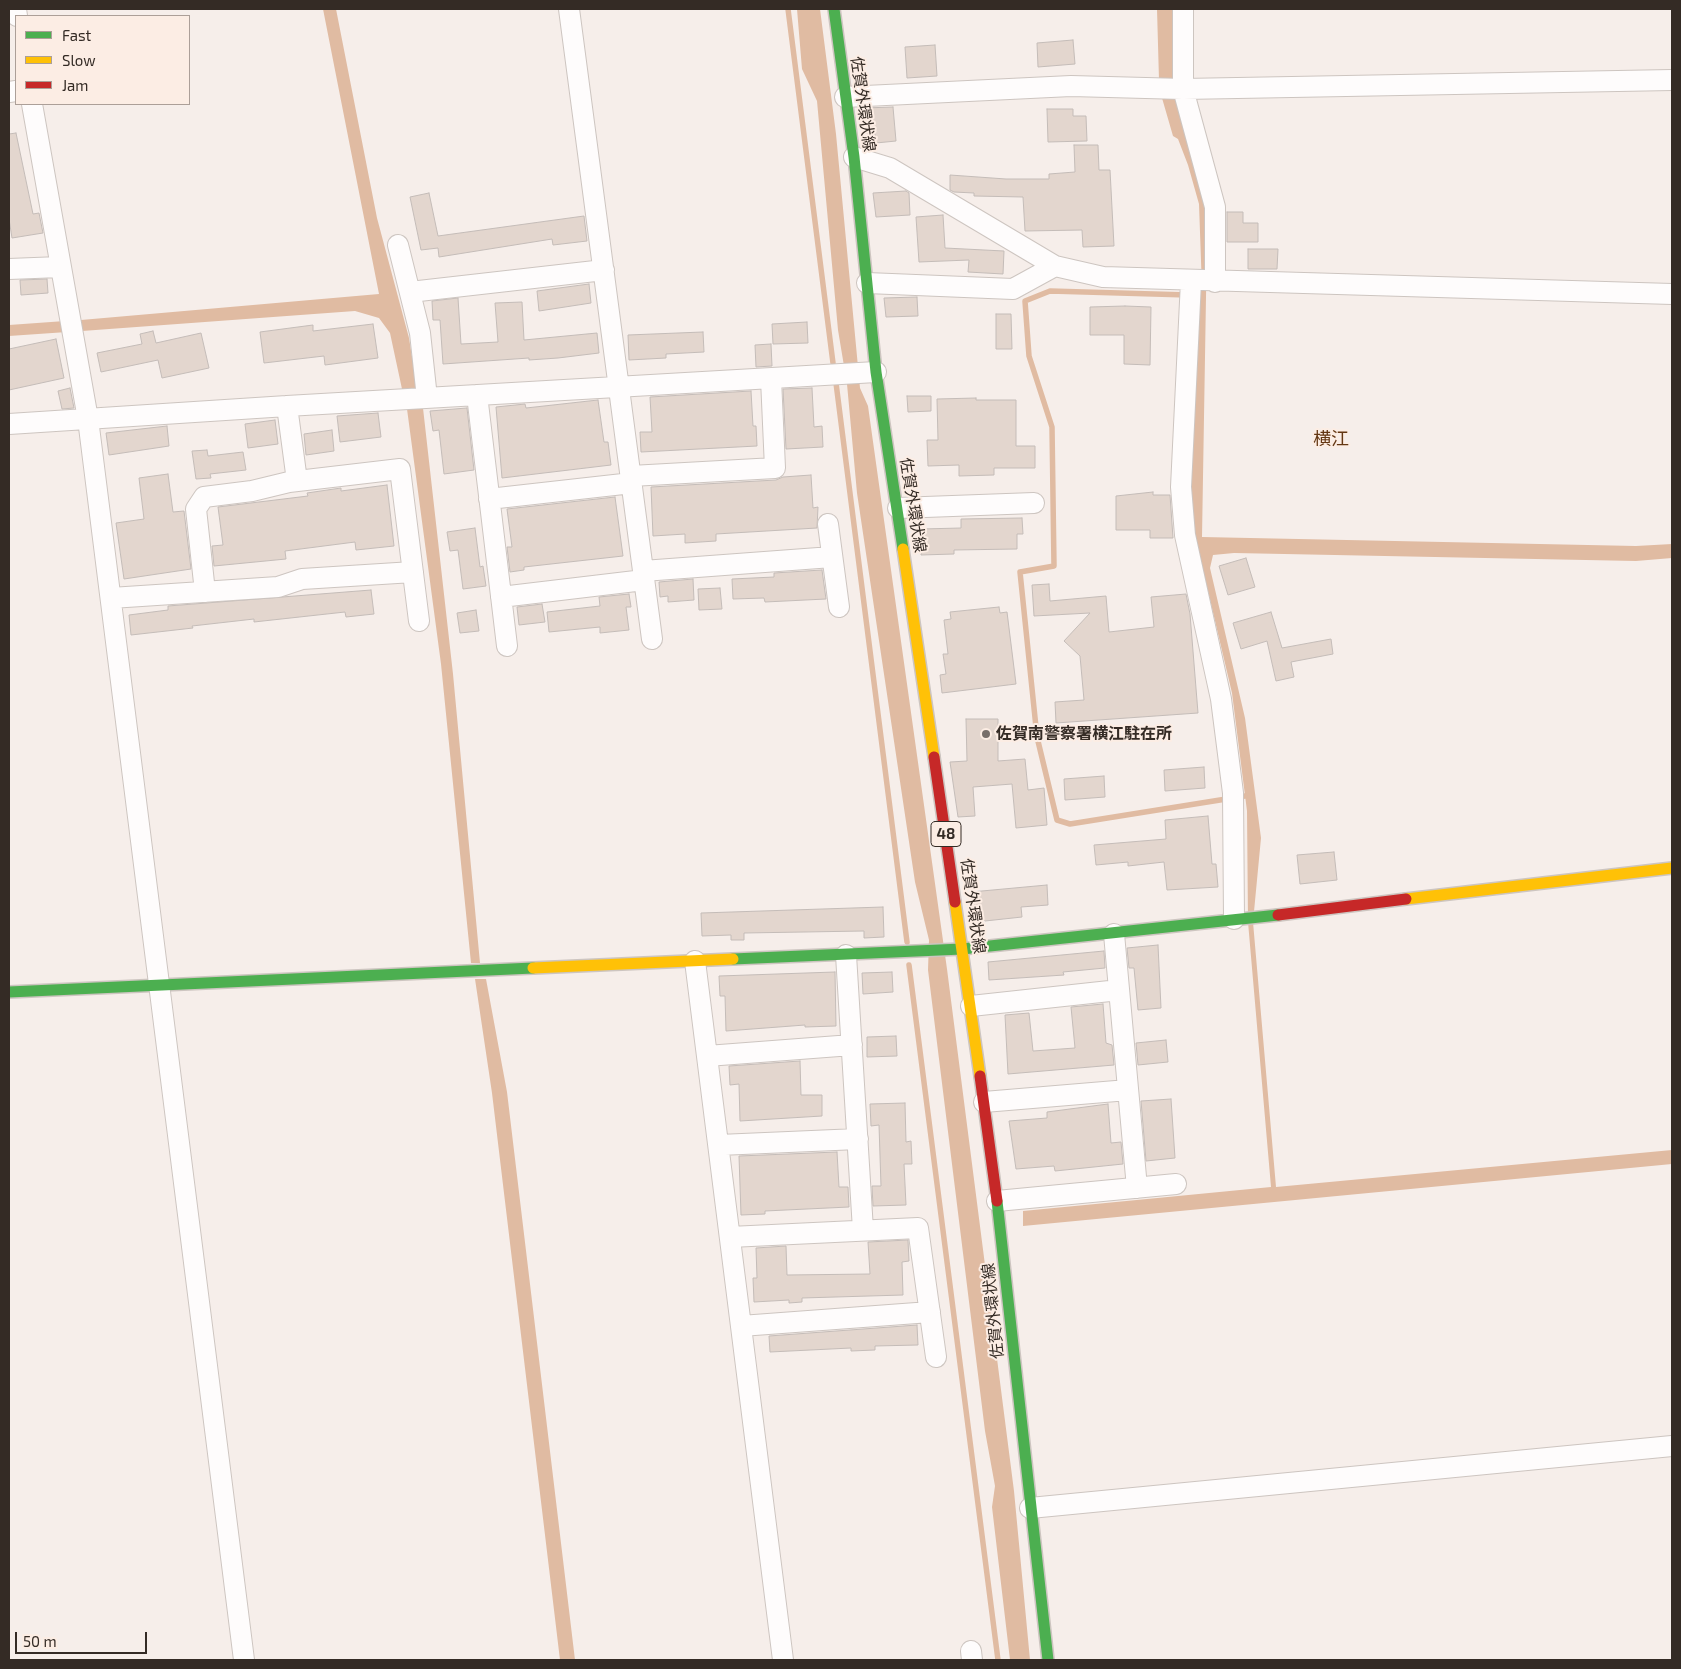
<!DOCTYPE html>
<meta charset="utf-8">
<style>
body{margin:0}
#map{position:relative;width:1681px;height:1669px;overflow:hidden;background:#f6eeea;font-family:"Exo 2",sans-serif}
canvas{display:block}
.frame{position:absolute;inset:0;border:10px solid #342b25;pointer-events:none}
.legend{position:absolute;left:15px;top:15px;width:175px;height:90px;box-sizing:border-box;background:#fcede4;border:1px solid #ac9f98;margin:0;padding:6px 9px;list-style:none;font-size:15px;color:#342b25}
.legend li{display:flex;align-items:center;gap:10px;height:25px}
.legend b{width:25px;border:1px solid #ac9f98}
.scale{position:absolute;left:15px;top:1632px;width:132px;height:22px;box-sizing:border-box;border:2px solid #342b25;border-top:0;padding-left:6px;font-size:15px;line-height:18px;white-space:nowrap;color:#342b25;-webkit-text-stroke:4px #fcede4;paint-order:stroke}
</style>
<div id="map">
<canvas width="1681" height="1669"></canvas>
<div class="frame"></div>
<ul class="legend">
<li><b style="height:6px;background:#4caf50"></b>Fast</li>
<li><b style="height:6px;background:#ffc107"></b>Slow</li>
<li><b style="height:6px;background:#c62828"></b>Jam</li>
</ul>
<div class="scale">50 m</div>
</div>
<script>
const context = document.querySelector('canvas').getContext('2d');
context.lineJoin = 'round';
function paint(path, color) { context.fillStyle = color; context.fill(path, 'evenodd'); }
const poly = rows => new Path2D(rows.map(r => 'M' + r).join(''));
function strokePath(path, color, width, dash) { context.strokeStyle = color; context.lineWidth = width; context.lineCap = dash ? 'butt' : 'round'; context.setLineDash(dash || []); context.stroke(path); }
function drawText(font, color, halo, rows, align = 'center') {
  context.font = font + ' "Exo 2","Noto Sans JP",sans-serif'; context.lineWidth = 4; context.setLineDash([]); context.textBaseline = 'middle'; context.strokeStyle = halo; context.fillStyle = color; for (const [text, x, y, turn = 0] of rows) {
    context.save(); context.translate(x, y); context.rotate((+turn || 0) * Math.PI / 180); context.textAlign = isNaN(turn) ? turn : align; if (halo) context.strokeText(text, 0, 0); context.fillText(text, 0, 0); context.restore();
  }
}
paint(poly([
 [323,9,336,9,377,218,409,338,417,388,402,389,390,333,379,318,355,311,82,331,81,320,379,294],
 [797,9,820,9,836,134,860,388,868,406,947,969,1014,1491,1030,1660,1010,1660,992,1507,995,1486,985,1431,928,970,929,940,915,882,857,493,847,384,838,330,817,101,802,69],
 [1157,9,1172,9,1175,80,1206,203,1207,237,1202,537,1636,546,1672,544,1672,558,1636,561,1234,553,1213,555,1210,568,1245,718,1261,838,1253,922,1276,1187,1672,1150,1672,1164,1023,1226,1023,1211,1271,1187,1248,922,1247,811,1232,693,1195,536,1191,494,1200,302,1198,296,1202,289,1199,204,1188,165,1178,139,1173,136,1162,98,1159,80],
 [65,321,67,332,9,336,9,325],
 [423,408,453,674,480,963,471,963,441,664,407,409],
 [475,979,486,979,507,1092,575,1660,560,1660,492,1093]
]), '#e0bba2');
strokePath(poly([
 [788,9,833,363],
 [1188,295,1050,291,1025,301,1029,356,1052,427,1054,566,1020,572,1037,737,1057,820,1070,824,1245,796],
 [836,383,907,942],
 [909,965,998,1660]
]), '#e0bba2', 5.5);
const building = poly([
 [1073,40,1075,64,1038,67,1037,43,1073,40],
 [935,45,937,76,907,78,905,47,935,45],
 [893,107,896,141,876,143,875,134,867,134,863,108,893,107],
 [1047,109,1073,109,1073,116,1086,116,1087,141,1048,142,1047,109],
 [16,133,33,214,39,213,43,233,12,238,9,219,9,134,16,133],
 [1074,145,1098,145,1099,170,1110,170,1114,246,1083,247,1082,230,1025,231,1023,197,974,196,974,193,954,192,950,190,950,175,1006,179,1049,179,1049,174,1075,172,1074,145],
 [906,191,909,193,910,215,876,217,873,193,906,191],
 [429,193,438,236,584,216,587,241,553,245,552,239,439,257,438,248,421,250,410,197,429,193],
 [1227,212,1243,212,1243,223,1258,223,1258,242,1227,242,1227,212],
 [943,215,945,248,1004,251,1003,274,968,272,969,260,919,262,916,217,943,215],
 [1248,249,1278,249,1277,269,1248,269,1248,249],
 [47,279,48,293,21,295,20,280,47,279],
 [589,284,591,303,539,311,537,291,589,284],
 [917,297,918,316,886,317,884,298,917,297],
 [458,298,461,344,498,342,495,303,522,302,524,340,597,333,599,353,558,358,529,360,529,358,443,364,440,320,433,320,432,301,458,298],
 [1125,306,1151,307,1150,365,1124,364,1124,335,1090,335,1090,307,1125,306],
 [996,314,1011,314,1012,349,996,349,996,314],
 [807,322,808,343,773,344,772,324,807,322],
 [373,324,378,358,325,365,324,356,264,363,260,332,313,325,313,331,373,324],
 [153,331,156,343,201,333,209,368,162,378,158,360,101,372,97,353,142,344,140,334,153,331],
 [703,332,704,352,666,354,666,358,629,360,628,335,703,332],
 [56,339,64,378,9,390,9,349,56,339],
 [771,344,772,366,756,367,755,345,771,344],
 [70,388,74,408,62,409,58,391,70,388],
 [812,388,814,427,822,426,823,447,786,449,783,389,812,388],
 [751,391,753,426,756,426,757,446,641,452,640,432,652,432,650,397,751,391],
 [907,396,931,396,931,411,908,412,907,396],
 [976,398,976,400,1016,400,1016,446,1035,446,1035,468,994,468,994,475,959,476,959,465,928,466,927,440,938,440,937,399,976,398],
 [598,400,604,442,608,442,611,465,502,478,496,407,525,404,526,408,598,400],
 [467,408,474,470,444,474,439,430,433,431,430,411,467,408],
 [378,413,381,437,340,442,337,416,378,413],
 [275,420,278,444,248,448,245,424,275,420],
 [167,426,169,446,109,455,106,433,167,426],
 [332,430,334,451,306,455,304,434,332,430],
 [207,450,208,456,243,452,246,470,210,474,211,478,196,479,192,451,207,450],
 [168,474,173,512,184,511,191,569,124,579,116,523,144,519,139,478,168,474],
 [811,475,813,508,818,507,817,528,716,534,716,541,685,543,685,534,653,536,651,487,776,480,783,477,811,475],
 [387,485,394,546,356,550,355,542,285,551,286,559,214,566,212,546,223,545,218,507,308,496,307,493,341,488,341,491,387,485],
 [1153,492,1153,495,1170,495,1173,538,1150,538,1150,530,1116,530,1116,496,1153,492],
 [615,497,623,556,524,567,524,570,510,572,507,547,512,547,507,509,615,497],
 [1022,518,1023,534,1017,534,1017,549,954,550,954,554,921,555,921,529,961,528,961,519,1022,518],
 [475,528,480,567,483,566,486,586,463,589,458,550,450,551,447,532,475,528],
 [1246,558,1255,587,1228,595,1219,566,1246,558],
 [822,570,826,599,765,602,764,598,733,599,732,579,774,577,774,573,822,570],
 [693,579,694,600,668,602,668,596,660,597,659,582,693,579],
 [1049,584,1050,601,1106,596,1109,632,1154,627,1151,597,1186,594,1190,614,1198,713,1056,723,1055,702,1084,700,1080,656,1064,641,1090,613,1034,616,1032,585,1049,584],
 [720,588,722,609,699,610,698,589,720,588],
 [371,590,374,614,346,617,345,612,254,622,254,619,192,626,193,628,131,635,129,615,168,610,168,606,371,590],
 [629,594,631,607,626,607,629,630,600,633,600,627,549,632,547,612,600,606,599,597,629,594],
 [542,604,545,622,519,625,517,607,542,604],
 [999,607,1000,613,1007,612,1016,684,942,693,940,675,946,674,943,654,948,654,944,620,951,619,950,612,999,607],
 [476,610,479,631,460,633,457,613,476,610],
 [1271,612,1282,648,1331,639,1333,654,1291,662,1294,677,1276,681,1267,641,1241,649,1233,623,1271,612],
 [966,719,998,719,998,761,1025,759,1028,790,1044,788,1047,825,1016,828,1012,784,973,787,975,816,958,817,950,762,967,761,966,719],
 [1204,767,1205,788,1165,791,1164,770,1204,767],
 [1104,776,1105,797,1065,800,1064,779,1104,776],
 [1208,816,1212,864,1216,864,1218,887,1167,890,1164,862,1128,866,1128,862,1096,865,1094,845,1166,839,1165,820,1208,816],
 [1334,852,1337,880,1300,884,1297,855,1334,852],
 [1047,885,1048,905,1021,907,1022,917,985,921,973,911,971,892,1047,885],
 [883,907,884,937,864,938,864,931,744,933,744,940,731,940,731,935,702,936,701,913,883,907],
 [1158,945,1161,1008,1138,1010,1134,968,1129,968,1127,948,1158,945],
 [1104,951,1105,968,1063,972,1064,975,989,980,988,962,1104,951],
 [835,972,836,1026,805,1027,805,1025,726,1031,725,996,720,996,719,976,835,972],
 [892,972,893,992,863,994,862,973,892,972],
 [1103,1004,1106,1043,1112,1045,1114,1065,1008,1074,1005,1015,1029,1013,1033,1051,1075,1048,1071,1007,1103,1004],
 [896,1036,897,1056,867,1057,867,1037,896,1036],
 [1166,1040,1168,1062,1138,1065,1136,1043,1166,1040],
 [800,1061,801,1095,822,1095,822,1116,740,1121,739,1084,730,1085,729,1066,800,1061],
 [1171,1099,1175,1158,1146,1161,1141,1101,1171,1099],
 [905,1103,906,1142,911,1141,912,1164,904,1164,906,1205,873,1206,872,1186,881,1186,879,1125,871,1126,870,1104,905,1103],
 [1108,1104,1111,1143,1121,1142,1123,1164,1055,1171,1054,1166,1016,1169,1009,1121,1047,1118,1047,1112,1108,1104],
 [837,1152,839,1187,848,1187,849,1207,765,1211,765,1214,741,1215,739,1156,837,1152],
 [908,1240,909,1261,902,1262,903,1295,802,1298,802,1302,789,1303,789,1300,754,1302,753,1278,757,1278,756,1248,786,1246,787,1275,870,1274,868,1242,908,1240],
 [917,1325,918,1345,875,1346,875,1350,851,1351,851,1348,770,1352,769,1336,917,1325]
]);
paint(building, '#e3d6ce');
strokePath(building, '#c4bcb8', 1);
const street = poly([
 [16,9,17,16],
 [569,9,652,639],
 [1183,9,1183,89,1215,207,1215,282],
 [9,92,16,91],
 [845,97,1071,86,1183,89,1672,80],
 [32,104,88,419,244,1660],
 [854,157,890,168,1055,266,1103,277,1672,294],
 [398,245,420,333,427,398],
 [9,269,60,267],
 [1191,281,1181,487,1185,535,1221,699,1233,793,1234,919],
 [867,283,1013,289,1055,266],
 [410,292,604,270],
 [477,395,507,646],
 [287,406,297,481],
 [9,424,287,406,876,372],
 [631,476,775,468,771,379],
 [489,499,632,483],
 [898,508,1034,503],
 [828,524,839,607],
 [643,571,832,557],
 [205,592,196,509,204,497,252,491,289,482,400,469,419,621],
 [501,597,644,580],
 [111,598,278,587,302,579,413,572],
 [1114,934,1137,1188],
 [846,955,863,1230],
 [695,961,783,1660],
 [971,1006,1119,990],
 [707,1056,852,1045],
 [984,1102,1128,1090],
 [719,1145,858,1139],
 [997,1201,1176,1184],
 [730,1237,918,1228,936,1357],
 [741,1326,930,1312],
 [1030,1508,1672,1446],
 [971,1651,972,1660]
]);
const fast = poly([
 [834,9,854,157,876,372,903,549],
 [733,959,962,949,1278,915],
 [9,992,533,968],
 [997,1201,1048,1660]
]);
const slow = poly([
 [903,549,934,757],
 [1406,899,1672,868],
 [955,902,980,1076],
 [533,968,733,959]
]);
const jam = poly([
 [934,757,955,902],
 [1278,915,1406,899],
 [980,1076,997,1201]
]);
strokePath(street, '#cdc5c0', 22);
strokePath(fast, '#cdc5c0', 14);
strokePath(slow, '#cdc5c0', 14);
strokePath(jam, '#cdc5c0', 14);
strokePath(street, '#fefcfc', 20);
strokePath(fast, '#4caf50', 11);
strokePath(slow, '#ffc107', 11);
strokePath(jam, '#c62828', 11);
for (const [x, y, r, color] of [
 [986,734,5,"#786f6a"]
]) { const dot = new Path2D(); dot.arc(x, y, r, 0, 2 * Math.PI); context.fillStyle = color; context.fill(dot); strokePath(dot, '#fcede4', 2); }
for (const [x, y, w] of [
 [946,834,30]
]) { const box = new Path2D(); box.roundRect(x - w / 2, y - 12.5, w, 25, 4); context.fillStyle = '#fcede4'; context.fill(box); strokePath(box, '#342b25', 1); }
drawText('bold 15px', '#342b25', null, [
 ["48",946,834]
]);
drawText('16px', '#342b25', '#fcede4', [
 ["佐賀外環状線",863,104,82],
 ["佐賀外環状線",913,505,81],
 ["佐賀外環状線",973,906,82],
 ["佐賀外環状線",993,1311,-96]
]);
drawText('bold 16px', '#342b25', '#fcede4', [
 ["佐賀南警察署横江駐在所",996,734]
], 'left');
drawText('18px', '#643713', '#fcede4', [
 ["横江",1331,439]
]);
</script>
